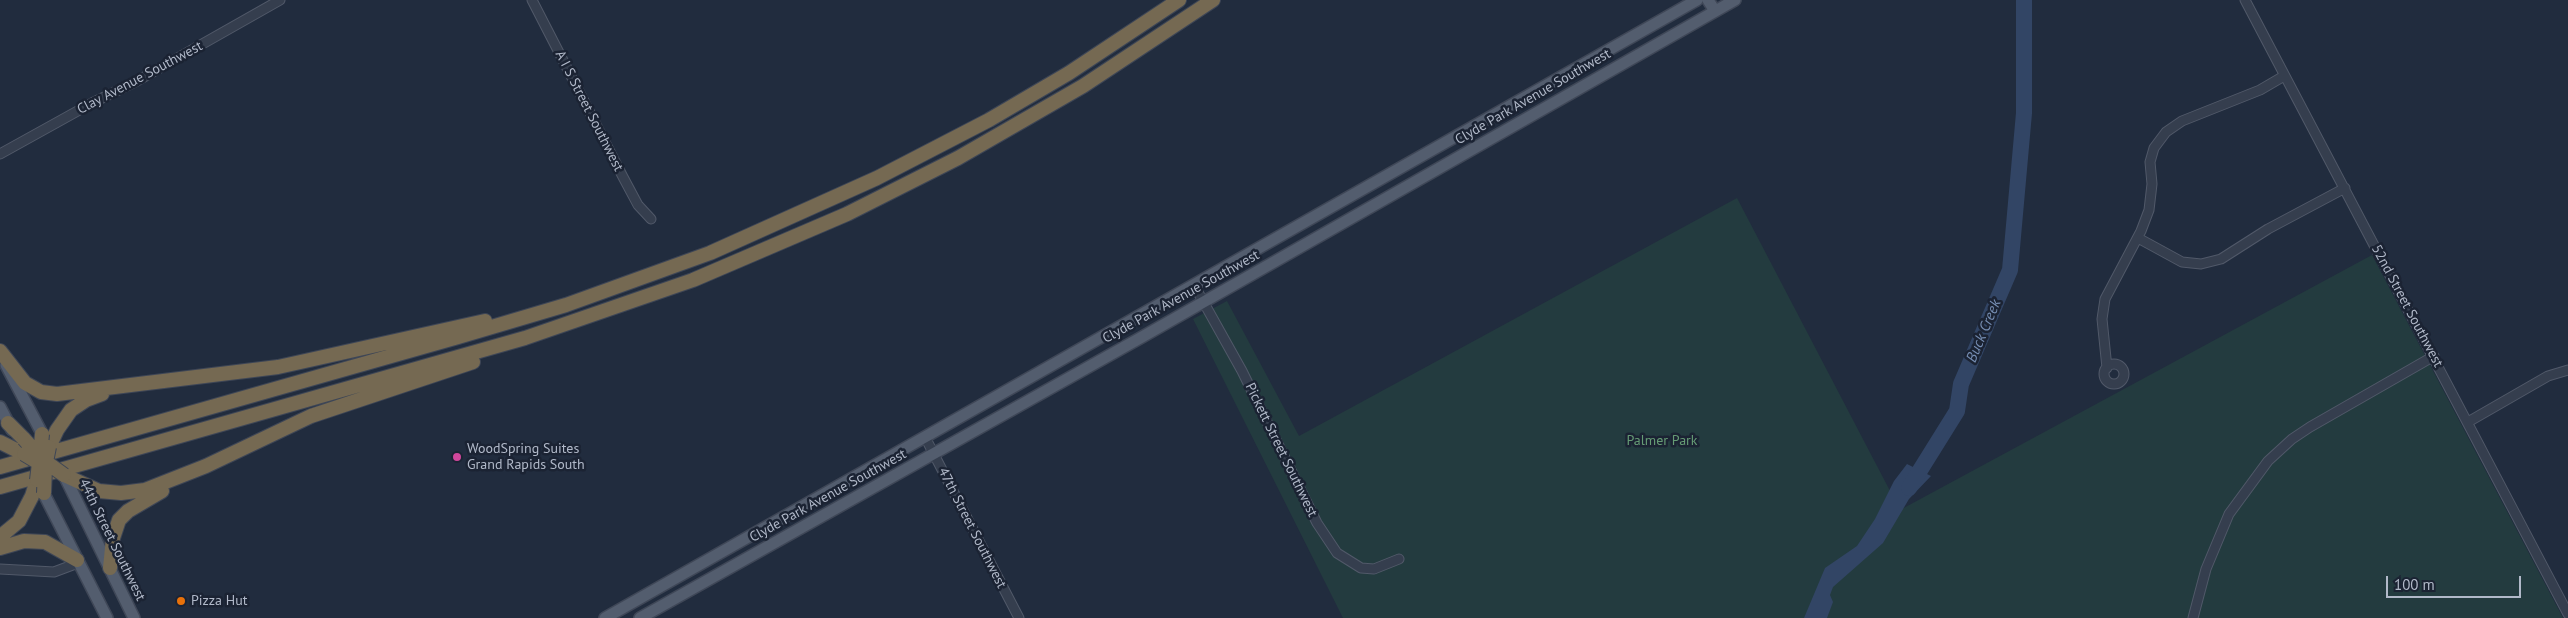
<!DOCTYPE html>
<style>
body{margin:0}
#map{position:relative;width:2568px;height:618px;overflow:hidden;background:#212c3e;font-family:"PT Sans",sans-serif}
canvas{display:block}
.scale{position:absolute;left:2386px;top:576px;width:135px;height:22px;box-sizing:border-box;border:2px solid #b1b9c9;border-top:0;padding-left:6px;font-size:15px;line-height:18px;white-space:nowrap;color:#b1b9c9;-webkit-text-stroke:4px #1b2333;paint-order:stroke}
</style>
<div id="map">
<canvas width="2568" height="618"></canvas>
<div class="scale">100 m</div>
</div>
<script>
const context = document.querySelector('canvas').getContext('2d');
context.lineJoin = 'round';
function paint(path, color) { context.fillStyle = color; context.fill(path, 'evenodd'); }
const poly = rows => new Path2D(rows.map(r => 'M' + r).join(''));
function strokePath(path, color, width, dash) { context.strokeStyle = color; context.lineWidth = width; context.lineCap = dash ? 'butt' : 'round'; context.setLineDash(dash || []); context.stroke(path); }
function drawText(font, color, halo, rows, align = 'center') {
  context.font = font + ' "PT Sans",sans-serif'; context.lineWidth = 5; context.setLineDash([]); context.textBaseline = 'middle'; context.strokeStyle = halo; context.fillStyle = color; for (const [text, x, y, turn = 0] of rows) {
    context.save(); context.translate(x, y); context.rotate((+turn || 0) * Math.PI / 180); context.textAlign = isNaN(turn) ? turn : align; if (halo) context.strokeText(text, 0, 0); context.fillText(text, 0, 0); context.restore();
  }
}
paint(poly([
 [1737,198,1900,510,2372,255,2563,618,1343,618,1193,319,1227,301,1299,436]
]), '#233b3f');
paint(poly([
 [1907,464,1931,476,1909,499,1883,543,1833,587,1830,595,1833,602,1827,618,1804,618,1825,568,1857,546,1875,519,1894,481]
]), '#324565');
strokePath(poly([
 [1909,488,1957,411,1961,384,2010,270,2024,113,2024,0]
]), '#324565', 16);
const minor = poly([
 [532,0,623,177,638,205,651,219],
 [2245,0,2568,614],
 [0,154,92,103,137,81,280,0],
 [2138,238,2182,262,2201,264,2221,259,2268,229,2345,188],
 [1194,285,1242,371,1317,523,1337,553,1361,568,1374,569,1399,559],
 '2104 374a10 10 0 1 1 20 0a10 10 0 1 1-20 0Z',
 [2107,368,2102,319,2105,299,2141,231,2149,210,2152,184,2150,162,2154,148,2166,132,2182,121,2260,90,2284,76],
 [2468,422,2548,376,2568,370],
 [925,437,1019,618],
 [0,569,54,572,78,563],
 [2193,618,2206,569,2229,514,2268,461,2292,439,2310,427,2434,356]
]);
const major = poly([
 [1708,0,1715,11],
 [6,365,46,441],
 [0,407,12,430],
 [64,475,134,618],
 [40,486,107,618],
 [605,618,1697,0],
 [640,618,1142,337,1735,0]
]);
const highway = poly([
 [0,351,25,383,41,392,57,394,278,367,485,321],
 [8,423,24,439],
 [0,442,24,454],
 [49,447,57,430,71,410,86,400,102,394],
 [0,467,458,337,566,305,710,253,877,178,989,120,1069,73,1179,0],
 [64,475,99,491,121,493,145,490,206,466,311,416,473,362],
 [0,487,525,338,693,280,847,214,958,158,1083,86,1213,0],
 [0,537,19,521,32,496,37,480],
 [0,548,24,541,45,542,77,560],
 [110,568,113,538,119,520,128,511,162,491]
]);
strokePath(minor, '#515969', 11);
strokePath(major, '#3f4757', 14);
strokePath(highway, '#3e4656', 16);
strokePath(minor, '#353e4e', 9);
strokePath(major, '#535d6e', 11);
strokePath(highway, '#756952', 14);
const highwayBridge = poly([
 [24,439,40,457],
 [49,447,46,462,64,475],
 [24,454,39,463,37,480],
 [40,457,42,434],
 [44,493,45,468]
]);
strokePath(highwayBridge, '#3e4656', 16, []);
strokePath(highwayBridge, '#756952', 14);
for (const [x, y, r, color] of [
 [457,457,5,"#d1479c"],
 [181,601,5,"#e8710a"]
]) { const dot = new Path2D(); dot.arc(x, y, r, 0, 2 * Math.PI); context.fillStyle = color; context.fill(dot); strokePath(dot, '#1b2333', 2); }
drawText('14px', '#b1b9c9', '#1b2333', [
 ["Clay Avenue Southwest",140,78,-28],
 ["Clyde Park Avenue Southwest",1533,97,-30],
 ["A I S Street Southwest",589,111,63],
 ["Clyde Park Avenue Southwest",1181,297,-29],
 ["52nd Street Southwest",2407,306,62],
 ["Pickett Street Southwest",1281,450,64],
 ["Clyde Park Avenue Southwest",828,496,-29],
 ["47th Street Southwest",972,528,63],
 ["44th Street Southwest",112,540,64]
]);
drawText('14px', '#669c75', '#1b2333', [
 ["Palmer Park",1662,441]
]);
drawText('14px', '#b1b9c9', '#1b2333', [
 ["WoodSpring Suites",467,449],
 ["Grand Rapids South",467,465],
 ["Pizza Hut",191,601]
], 'left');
drawText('italic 15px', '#768eb3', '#1b2333', [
 ["Buck Creek",1984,331,-67]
]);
</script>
